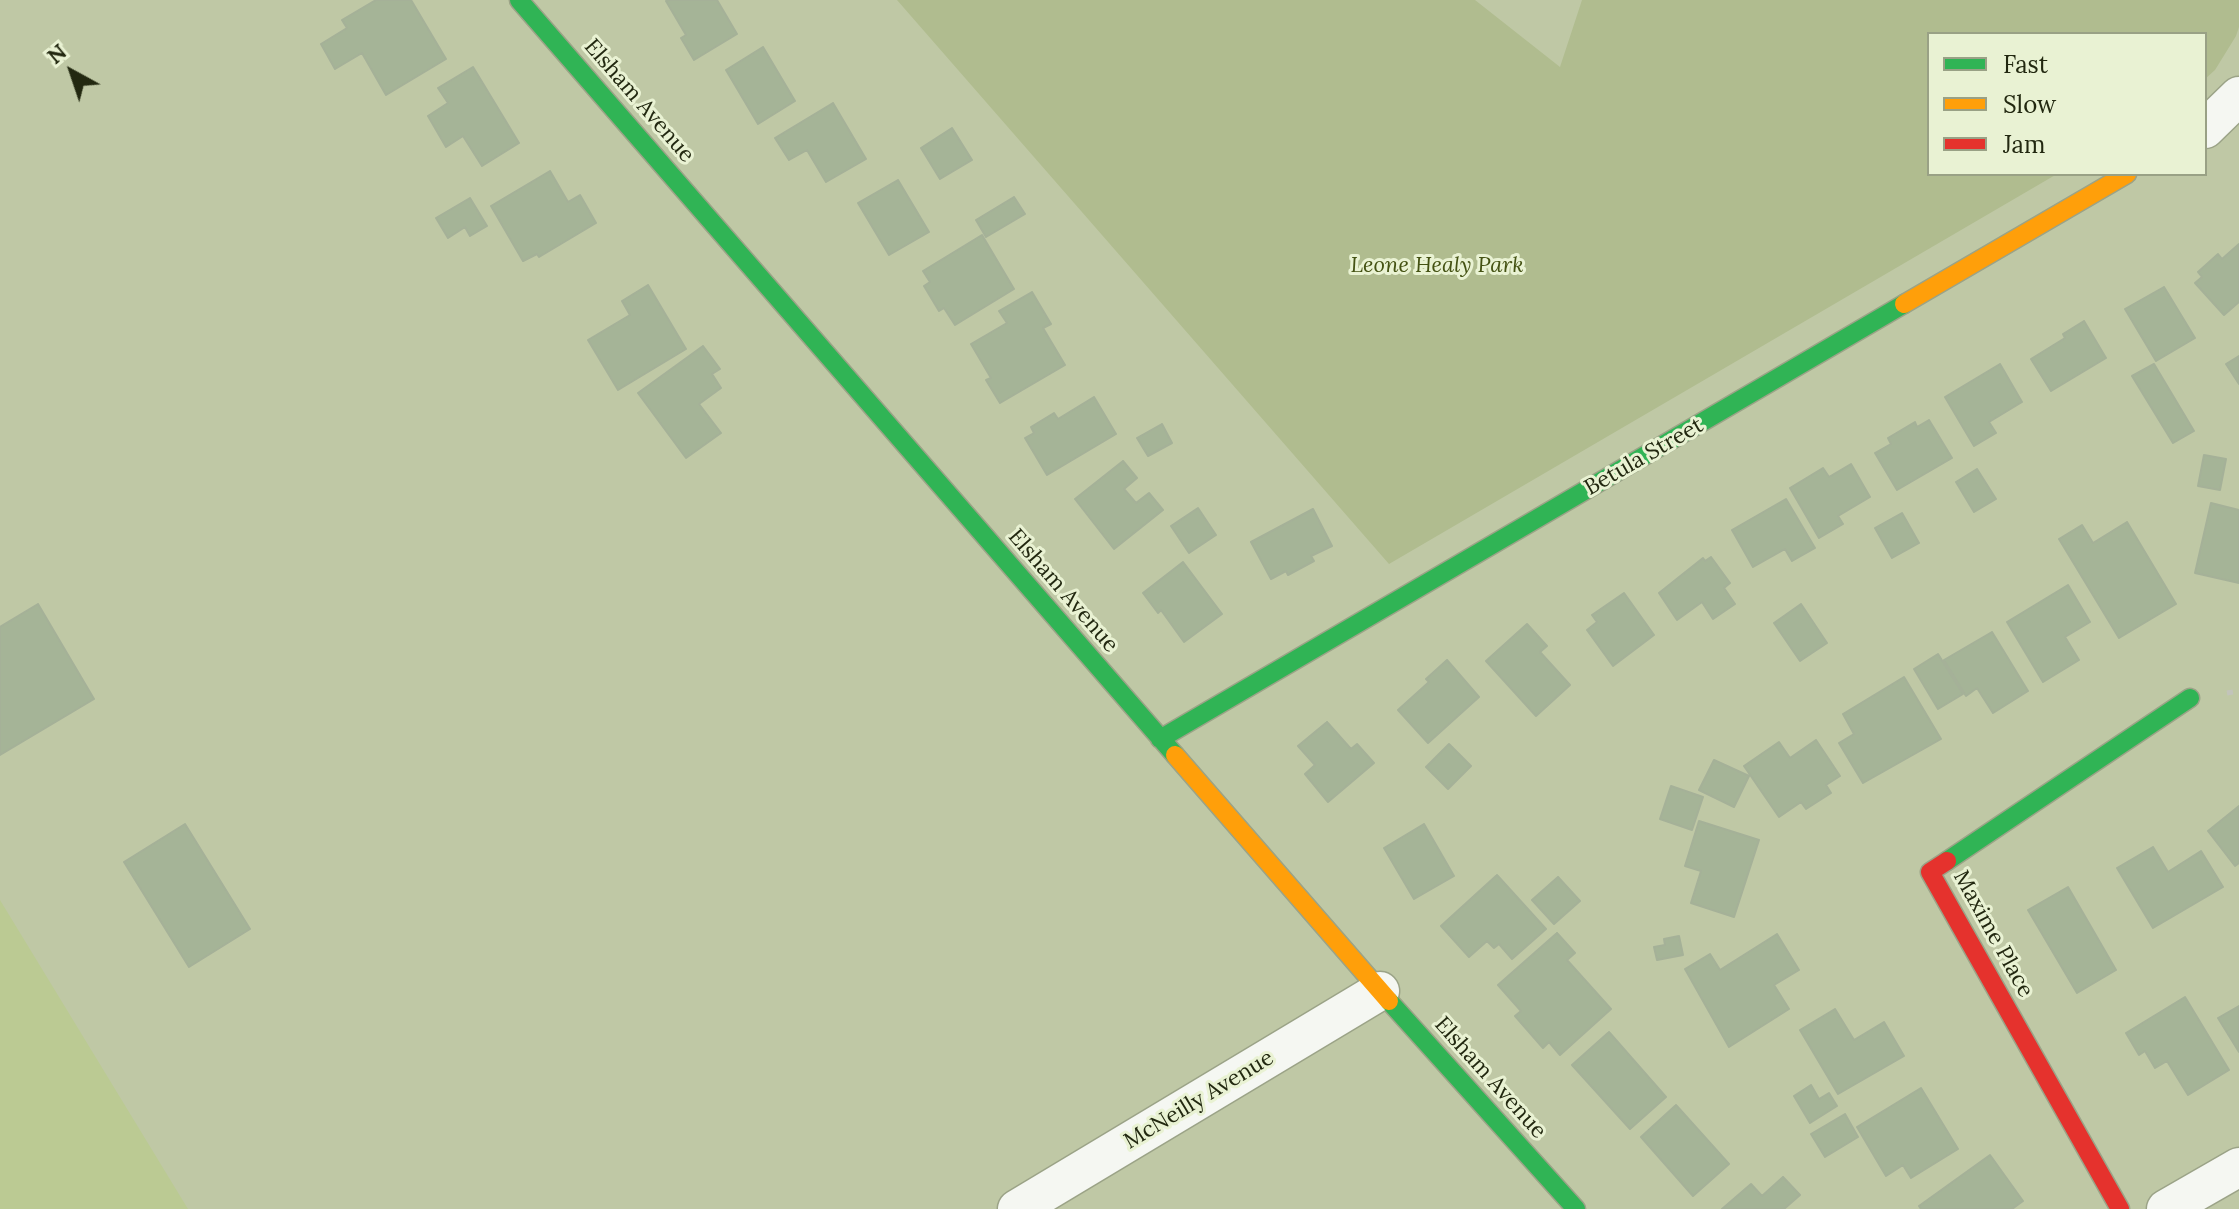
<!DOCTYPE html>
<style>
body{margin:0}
#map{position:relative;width:2239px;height:1209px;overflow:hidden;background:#bfc8a5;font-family:Lora,serif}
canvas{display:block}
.legend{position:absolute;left:1927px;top:32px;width:280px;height:144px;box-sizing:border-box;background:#e9f2d3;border:2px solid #99a185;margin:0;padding:10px 14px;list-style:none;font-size:24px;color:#222810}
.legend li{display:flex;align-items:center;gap:16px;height:40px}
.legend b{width:40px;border:2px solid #99a185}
.north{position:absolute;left:32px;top:32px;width:80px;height:80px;-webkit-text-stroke:6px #e9f2d3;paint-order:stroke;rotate:320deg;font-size:22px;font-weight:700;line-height:32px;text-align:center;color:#222810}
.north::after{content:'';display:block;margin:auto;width:28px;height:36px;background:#222810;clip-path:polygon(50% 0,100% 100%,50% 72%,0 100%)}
</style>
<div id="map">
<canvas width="2239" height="1209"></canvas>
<ul class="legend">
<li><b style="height:10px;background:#30b455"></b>Fast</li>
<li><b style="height:10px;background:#ff9f0a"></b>Slow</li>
<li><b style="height:10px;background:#e5322d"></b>Jam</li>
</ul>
<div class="north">N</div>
</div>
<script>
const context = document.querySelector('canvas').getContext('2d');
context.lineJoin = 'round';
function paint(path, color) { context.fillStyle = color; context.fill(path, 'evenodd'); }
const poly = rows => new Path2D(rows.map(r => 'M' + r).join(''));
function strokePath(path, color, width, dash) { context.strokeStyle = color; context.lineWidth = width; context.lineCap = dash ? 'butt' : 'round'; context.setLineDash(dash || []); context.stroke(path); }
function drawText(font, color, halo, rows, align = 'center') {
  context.font = font + ' Lora,serif'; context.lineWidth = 6; context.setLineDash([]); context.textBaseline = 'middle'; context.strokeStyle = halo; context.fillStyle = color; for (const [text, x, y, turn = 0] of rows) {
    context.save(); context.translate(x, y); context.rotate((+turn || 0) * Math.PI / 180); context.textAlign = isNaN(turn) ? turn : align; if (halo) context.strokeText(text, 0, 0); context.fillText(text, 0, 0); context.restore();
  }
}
paint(poly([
 [0,900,188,1209,0,1209]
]), '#bbca93');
paint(poly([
 [897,0,1475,0,1560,67,1582,0,2239,0,2239,27,2236,36,2215,70,2205,79,2205,34,1929,34,1929,174,2057,174,1389,564]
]), '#b0bc8f');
const building = poly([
 [376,0,411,0,446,59,386,95,362,53,335,69,321,44,347,28,342,20,376,0],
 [668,0,717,0,737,34,694,60,681,38,686,35,666,1,668,0],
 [763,47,795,101,758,124,726,70,763,47],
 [473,67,519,143,482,166,463,136,446,147,428,116,448,103,438,88,473,67],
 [833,103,866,159,826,182,807,150,789,160,775,138,833,103],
 [952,128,972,160,940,179,921,148,952,128],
 [550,171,568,202,580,195,596,223,539,257,537,254,523,261,491,206,550,171],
 [898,180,929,232,889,255,858,203,898,180],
 [1014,197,1025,214,986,237,976,220,1014,197],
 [470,198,487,226,470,236,465,227,448,238,436,218,470,198],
 [982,235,1014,289,955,325,944,308,939,311,924,286,930,282,923,271,982,235],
 [2239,244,2239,302,2224,315,2195,283,2202,277,2198,272,2218,254,2222,259,2239,244],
 [648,285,686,349,618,390,588,340,630,315,622,301,648,285],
 [2164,287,2195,338,2156,361,2125,309,2164,287],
 [1032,292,1051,324,1043,328,1065,365,1000,403,986,380,991,378,971,344,1007,323,999,311,1032,292],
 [2084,321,2106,358,2051,391,2031,359,2065,338,2063,334,2084,321],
 [703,346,720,369,712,374,721,388,699,404,721,433,686,458,638,393,703,346],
 [2239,356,2239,384,2226,364,2239,356],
 [2000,364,2022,402,1989,422,1996,433,1974,446,1945,397,2000,364],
 [2154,364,2194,431,2173,443,2132,376,2154,364],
 [1094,397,1116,434,1047,475,1025,438,1034,433,1031,427,1054,413,1058,419,1094,397],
 [1929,420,1952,458,1897,490,1875,453,1891,444,1888,438,1915,422,1917,427,1929,420],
 [1162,424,1172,443,1148,456,1137,438,1162,424],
 [2204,455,2226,459,2220,490,2198,486,2204,455],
 [1123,461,1137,478,1124,489,1136,503,1149,493,1163,510,1114,549,1075,499,1123,461],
 [1851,464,1870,497,1838,516,1843,524,1819,538,1790,488,1823,468,1829,477,1851,464],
 [1977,469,1996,499,1974,512,1956,482,1977,469],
 [1786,499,1815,548,1792,561,1785,549,1753,567,1732,530,1786,499],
 [2211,503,2239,510,2239,583,2195,573,2211,503],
 [1198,508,1216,535,1189,553,1171,526,1198,508],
 [1313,509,1332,546,1311,556,1314,561,1288,575,1286,571,1271,579,1251,542,1313,509],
 [1902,513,1919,543,1892,558,1875,528,1902,513],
 [2127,522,2176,604,2119,638,2059,539,2082,525,2093,543,2127,522],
 [1711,557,1730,583,1724,588,1735,604,1713,619,1702,602,1677,620,1659,593,1703,558,1705,561,1711,557],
 [1183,562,1222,614,1184,642,1161,610,1158,613,1143,593,1183,562],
 [2068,585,2090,622,2065,637,2079,660,2043,682,2007,622,2068,585],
 [1624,593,1654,635,1613,666,1587,630,1597,622,1592,615,1624,593],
 [38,604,94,699,0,755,0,627,38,604],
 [1801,604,1827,643,1800,661,1774,623,1801,604],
 [1527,624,1547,646,1540,652,1570,685,1536,716,1486,661,1527,624],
 [1992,632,2028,691,1993,713,1977,688,1966,696,1944,660,1992,632],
 [1938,654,1963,694,1938,709,1914,669,1938,654],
 [1447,660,1479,697,1428,743,1398,710,1429,682,1426,679,1447,660],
 [1904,677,1941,739,1863,783,1839,743,1854,734,1843,714,1904,677],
 [1327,722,1351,749,1357,744,1374,763,1328,802,1305,774,1315,765,1298,746,1327,722],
 [1816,740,1840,776,1826,785,1831,793,1806,809,1801,802,1779,817,1744,766,1779,742,1790,758,1816,740],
 [1449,744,1471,766,1448,789,1426,767,1449,744],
 [1714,760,1749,776,1734,807,1699,790,1714,760],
 [1671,786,1703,797,1692,830,1660,819,1671,786],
 [2239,806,2239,863,2235,866,2208,831,2239,806],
 [1699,821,1759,840,1734,917,1691,903,1701,871,1685,866,1699,821],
 [185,824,250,929,189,967,124,862,185,824],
 [1424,824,1454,876,1414,899,1384,848,1424,824],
 [2153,847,2168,872,2201,851,2223,887,2153,928,2117,868,2153,847],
 [1497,875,1546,929,1512,959,1499,944,1494,948,1487,941,1469,957,1441,926,1497,875],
 [1558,877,1580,901,1554,924,1532,900,1558,877],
 [2068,887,2116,970,2077,993,2028,910,2068,887],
 [1557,933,1575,953,1567,960,1611,1009,1560,1055,1549,1042,1543,1048,1515,1016,1521,1011,1498,985,1557,933],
 [1777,934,1799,970,1774,985,1789,1009,1729,1047,1685,969,1710,954,1720,970,1777,934],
 [1679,936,1683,955,1657,960,1654,947,1665,945,1664,939,1679,936],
 [2185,997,2229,1070,2188,1095,2167,1061,2155,1068,2145,1051,2139,1055,2126,1033,2185,997],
 [2239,1006,2239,1052,2218,1018,2239,1006],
 [1835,1009,1854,1040,1884,1022,1904,1056,1838,1094,1800,1030,1835,1009],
 [1609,1032,1666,1097,1630,1129,1572,1065,1609,1032],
 [1811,1085,1819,1099,1829,1093,1837,1106,1810,1123,1794,1096,1811,1085],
 [1921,1088,1958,1149,1911,1178,1903,1165,1886,1176,1857,1127,1921,1088],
 [1676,1105,1729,1164,1693,1196,1641,1137,1676,1105],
 [1845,1114,1858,1137,1825,1157,1811,1134,1845,1114],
 [1990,1155,2023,1201,2012,1209,1921,1209,1919,1206,1990,1155],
 [1783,1177,1800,1195,1784,1209,1722,1209,1751,1184,1762,1196,1783,1177]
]);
paint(building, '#a5b497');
strokePath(building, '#a5b198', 2);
const street = poly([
 [2205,129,2239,96],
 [1017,1209,1380,991],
 [2166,1209,2239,1167]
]);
const fast = poly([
 [519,0,1175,755],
 [1160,739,1904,304],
 [1947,861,2190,698],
 [1389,1001,1576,1209]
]);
const slow = poly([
 [1904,304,2127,174],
 [1175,755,1389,1001]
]);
const jam = poly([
 [1947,861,1930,872,2120,1209]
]);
strokePath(street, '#9ba387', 41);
strokePath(fast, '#9ba387', 21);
strokePath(slow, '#9ba387', 21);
strokePath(jam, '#9ba387', 21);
strokePath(poly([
 [2227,693,2239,691]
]), '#c2c4ba', 5, [6, 6]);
strokePath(street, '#f5f7f2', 38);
strokePath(fast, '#30b455', 18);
strokePath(slow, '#ff9f0a', 18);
strokePath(jam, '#e5322d', 18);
drawText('22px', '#222810', '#e9f2d3', [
 ["Elsham Avenue",639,101,49],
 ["Betula Street",1644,457,-30],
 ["Elsham Avenue",1063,591,49],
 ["Maxime Place",1993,934,61],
 ["Elsham Avenue",1490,1078,48],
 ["McNeilly Avenue",1199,1100,-31]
]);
drawText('italic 22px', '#445213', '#e9f2d3', [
 ["Leone Healy Park",1437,266]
]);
</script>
